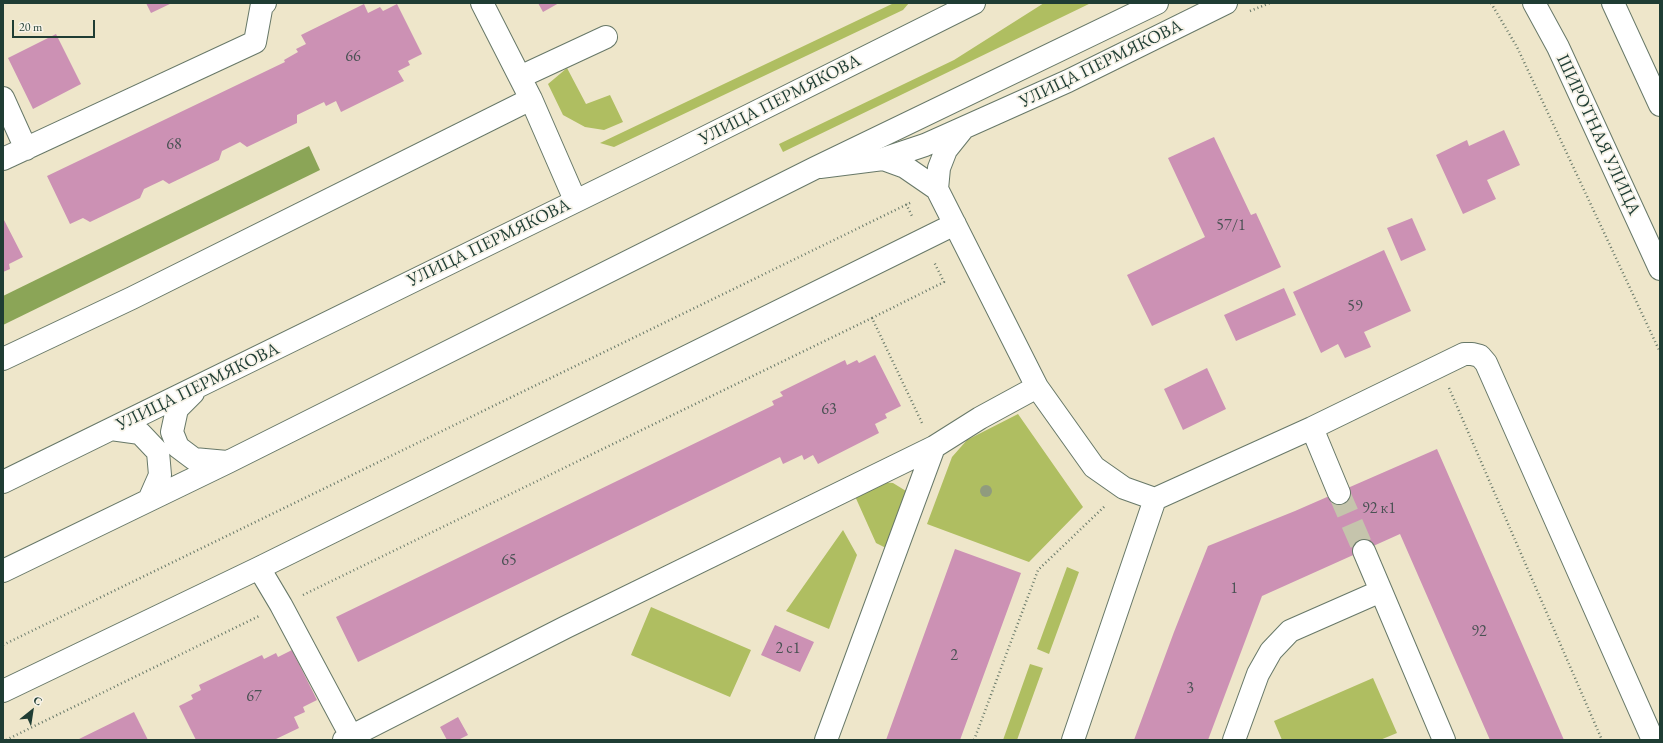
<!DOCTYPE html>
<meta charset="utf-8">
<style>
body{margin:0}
#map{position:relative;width:1663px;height:743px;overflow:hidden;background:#eee6ca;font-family:"EB Garamond",serif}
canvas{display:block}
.frame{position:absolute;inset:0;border:4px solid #1f3d34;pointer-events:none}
.north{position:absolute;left:12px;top:691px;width:40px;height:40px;-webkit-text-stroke:3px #f7f3e8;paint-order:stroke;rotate:30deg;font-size:11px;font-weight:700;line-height:16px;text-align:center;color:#1f3d34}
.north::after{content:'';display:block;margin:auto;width:14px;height:18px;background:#1f3d34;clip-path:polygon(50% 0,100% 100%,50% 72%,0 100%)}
.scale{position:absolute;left:12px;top:20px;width:83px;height:18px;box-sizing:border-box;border:2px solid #1f3d34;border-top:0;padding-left:5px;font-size:12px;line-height:14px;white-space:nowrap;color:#1f3d34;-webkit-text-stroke:3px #f7f3e8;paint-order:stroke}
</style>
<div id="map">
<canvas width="1663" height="743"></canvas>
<div class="frame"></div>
<div class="north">С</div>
<div class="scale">20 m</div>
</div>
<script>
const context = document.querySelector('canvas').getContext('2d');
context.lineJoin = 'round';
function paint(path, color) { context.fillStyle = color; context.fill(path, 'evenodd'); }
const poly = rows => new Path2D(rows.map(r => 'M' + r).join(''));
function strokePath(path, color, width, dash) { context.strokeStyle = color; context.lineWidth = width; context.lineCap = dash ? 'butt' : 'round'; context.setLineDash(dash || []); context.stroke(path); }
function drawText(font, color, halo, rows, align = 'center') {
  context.font = font + ' "EB Garamond",serif'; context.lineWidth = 3.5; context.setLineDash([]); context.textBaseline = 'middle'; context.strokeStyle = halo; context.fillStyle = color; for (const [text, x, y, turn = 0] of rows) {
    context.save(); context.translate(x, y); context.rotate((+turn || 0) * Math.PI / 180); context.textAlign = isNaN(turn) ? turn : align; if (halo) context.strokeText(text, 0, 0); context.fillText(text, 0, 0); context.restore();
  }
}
paint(poly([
 [894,3,909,3,903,10,614,147,600,143],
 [1044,3,1091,3,783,152,779,144,954,60],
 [567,68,586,104,610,95,623,122,604,130,585,127,563,115,548,84],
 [1018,414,1083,507,1029,562,927,524,952,457,967,440],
 [878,482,893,483,906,491,886,548,876,543,854,494],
 [843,530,857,555,829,629,786,611],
 [1067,567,1079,572,1049,654,1037,649],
 [651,607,751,650,730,697,631,655],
 [1030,664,1043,668,1017,740,1003,740],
 [1373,678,1397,733,1380,740,1282,740,1274,721]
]), '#afbe61');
paint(poly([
 [309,146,320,170,3,325,3,296]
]), '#8ba557');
paint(poly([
 [146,3,172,3,151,13],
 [538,3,559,3,543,12],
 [364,4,368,13,380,7,383,11,397,4,422,54,408,61,410,65,398,71,404,81,341,112,336,101,326,106,324,102,297,115,297,123,247,147,240,142,222,151,219,160,169,184,163,180,144,189,140,198,90,222,83,218,70,224,47,176,285,62,284,60,298,52,296,49,306,44,301,35],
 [56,34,81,84,33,109,8,58],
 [1504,130,1520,165,1487,180,1496,199,1463,214,1436,155,1467,140,1469,146],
 [1214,137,1251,215,1256,213,1281,267,1152,326,1127,275,1205,237,1168,158],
 [3,218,23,257,9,264,10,269,3,272],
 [1412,218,1426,250,1401,261,1387,228],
 [1384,250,1411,311,1364,332,1371,347,1345,358,1338,344,1321,353,1293,292],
 [1284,288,1296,315,1236,341,1224,315],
 [875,355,901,406,885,414,887,418,875,424,879,433,818,464,813,455,804,460,802,455,783,464,780,457,358,662,336,617,774,405,772,401,783,396,780,392,845,360,847,365,857,360,859,363],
 [1207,368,1226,409,1183,430,1164,389],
 [1437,449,1564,740,1490,740,1400,534,1262,596,1208,740,1134,740,1174,632,1208,546,1295,511],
 [955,549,1021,573,960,740,886,740],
 [775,625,814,642,800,672,761,655],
 [292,650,317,700,303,707,305,712,294,717,299,728,274,740,196,740,179,706,193,699,191,695,201,690,199,685,262,655,264,659,276,653,278,657],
 [134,712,148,740,77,740],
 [458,717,468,735,458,740,447,740,440,727]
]), '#cc91b4');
strokePath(poly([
 [1339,493,1364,551]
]), '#c5c4ac', 22, [22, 11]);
const minor = poly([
 [482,3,531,99,575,200],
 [520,77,606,37],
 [3,98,26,149],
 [3,159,255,42,262,4,265,3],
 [883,159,905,167,937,189,1037,387,1094,467,1124,488,1155,499,1312,428,1464,354,1472,354,1480,356,1486,363,1653,740],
 [820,167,883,159,925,145,1068,81,1226,3],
 [937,189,939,168,946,150,962,130],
 [3,359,132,298,531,99],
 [1312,428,1339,493],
 [259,568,281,605,351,736],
 [1381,591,1444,740],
 [3,691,259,568,955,224],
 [344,740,566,627,934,447,980,418,1037,387],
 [826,740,934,447],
 [1073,740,1155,499],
 [1234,740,1258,674,1271,651,1290,631,1381,591,1364,551]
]);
const major = poly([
 [1534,3,1558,47,1660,269],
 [1613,3,1660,105],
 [193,393,177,409,172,432,178,447,194,459,227,462],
 [111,429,140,433,158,452,160,475,149,500],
 [3,482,674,153,974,3],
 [3,571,228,462,815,168,1157,3]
]);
strokePath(minor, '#677868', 24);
strokePath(major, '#677868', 24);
strokePath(poly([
 [1491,3,1517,47,1660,352],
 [1250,11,1270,3],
 [906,204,912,216],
 [872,318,944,282,934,262],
 [1449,388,1602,740],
 [303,595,872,318,923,425],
 [3,645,912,202],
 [6,740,259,616],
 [974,740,1038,570,1106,505]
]), '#677868', 2.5, [1, 3]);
strokePath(minor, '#fff', 22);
strokePath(major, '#fff', 22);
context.fillStyle = '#909b7e';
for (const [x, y] of [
 [986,491]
]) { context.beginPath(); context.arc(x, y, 6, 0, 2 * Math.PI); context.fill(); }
drawText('16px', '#4a5254', null, [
 ["66",353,57],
 ["68",174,145],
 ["57/1",1231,226],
 ["59",1355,307],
 ["63",829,410],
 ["92 к1",1379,509],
 ["65",509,561],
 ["1",1234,589],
 ["92",1479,632],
 ["2 с1",788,649],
 ["2",954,656],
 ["3",1190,689],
 ["67",254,697]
]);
drawText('18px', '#1f3d34', '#f7f3e8', [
 ["УЛИЦА ПЕРМЯКОВА",1101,64,-26],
 ["УЛИЦА ПЕРМЯКОВА",780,100,-27],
 ["ШИРОТНАЯ УЛИЦА",1598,135,65],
 ["УЛИЦА ПЕРМЯКОВА",489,243,-26],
 ["УЛИЦА ПЕРМЯКОВА",198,387,-26]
]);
</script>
